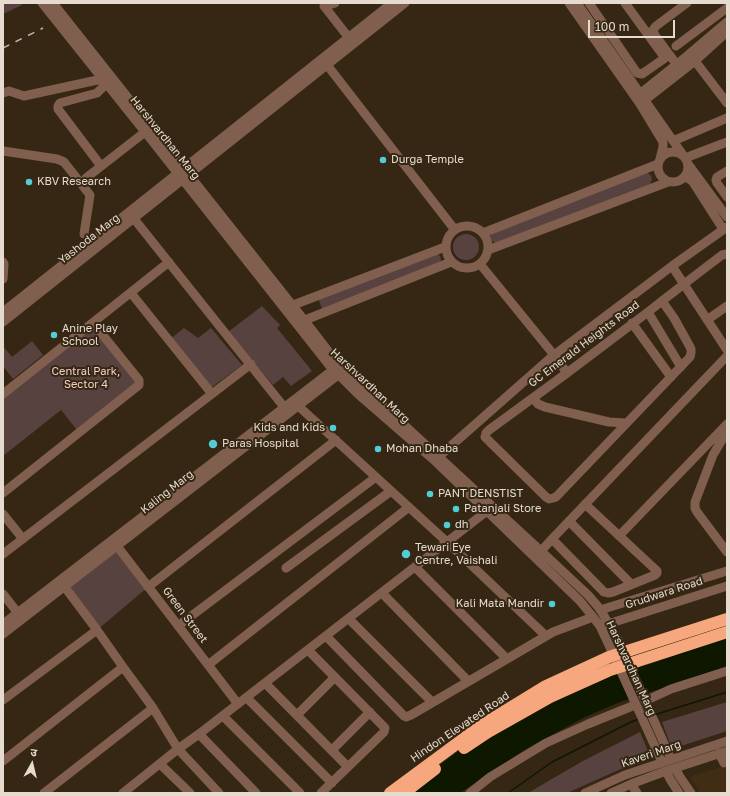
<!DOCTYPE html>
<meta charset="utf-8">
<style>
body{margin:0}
#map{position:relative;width:730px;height:796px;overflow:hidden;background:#352713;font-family:"Golos Text","Noto Sans Devanagari",sans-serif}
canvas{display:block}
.frame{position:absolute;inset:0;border:4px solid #e5dbcf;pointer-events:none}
.north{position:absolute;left:12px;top:744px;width:40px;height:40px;-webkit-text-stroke:3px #352713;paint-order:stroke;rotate:8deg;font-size:11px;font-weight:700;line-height:16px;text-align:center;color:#e5dbcf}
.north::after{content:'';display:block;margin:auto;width:14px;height:18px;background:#e5dbcf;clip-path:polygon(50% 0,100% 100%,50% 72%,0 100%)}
.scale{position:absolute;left:588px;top:20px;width:87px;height:18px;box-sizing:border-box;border:2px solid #e5dbcf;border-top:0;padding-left:5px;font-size:12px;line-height:14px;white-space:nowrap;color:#e5dbcf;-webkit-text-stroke:3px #352713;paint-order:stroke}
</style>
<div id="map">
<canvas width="730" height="796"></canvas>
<div class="frame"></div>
<div class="north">उ</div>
<div class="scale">100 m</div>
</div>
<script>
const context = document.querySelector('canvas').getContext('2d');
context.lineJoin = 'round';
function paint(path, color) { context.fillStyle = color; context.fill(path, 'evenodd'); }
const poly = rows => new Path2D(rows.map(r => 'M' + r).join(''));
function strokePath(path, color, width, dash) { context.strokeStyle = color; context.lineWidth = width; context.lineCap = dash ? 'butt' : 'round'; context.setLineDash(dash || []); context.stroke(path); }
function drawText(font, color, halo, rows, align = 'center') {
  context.font = font + ' "Golos Text",sans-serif'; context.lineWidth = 4; context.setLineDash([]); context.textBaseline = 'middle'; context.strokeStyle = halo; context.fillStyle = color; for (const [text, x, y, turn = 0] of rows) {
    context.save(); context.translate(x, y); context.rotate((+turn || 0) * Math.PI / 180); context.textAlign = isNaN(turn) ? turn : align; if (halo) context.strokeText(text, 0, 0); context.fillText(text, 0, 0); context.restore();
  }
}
paint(poly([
 [727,765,727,793,700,793,690,777]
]), '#402d13');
paint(poly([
 [3,3,20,3,22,5,3,14],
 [646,172,649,174,651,176,652,179,650,184,495,243,491,240,490,233],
 '453 247a13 13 0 1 1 26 0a13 13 0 1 1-26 0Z',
 [438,254,440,256,441,259,440,263,322,309,318,298],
 [262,306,280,325,277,328,312,371,291,386,283,377,273,385,228,332],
 [92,327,138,384,77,430,61,410,3,456,3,398],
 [184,328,198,338,211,328,242,365,208,390,169,340],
 [32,341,43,355,13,379,3,366,3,346,12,357],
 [117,546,148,587,97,630,64,586],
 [727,702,727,731,672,749,662,722],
 [640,732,650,756,567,793,528,793,581,762]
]), '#584240');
paint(poly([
 [727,625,727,667,620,702,585,717,524,750,460,793,403,793,481,734,592,670,695,634]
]), '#0e1700');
strokePath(poly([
 [654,715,727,692],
 [508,793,552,762,631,722,639,719]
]), '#0e1700', 1.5);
strokePath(poly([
 [42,3,153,142,329,365,358,394,434,460,580,601,593,617,600,626,609,645,662,762],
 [53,3,312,330,335,360,364,388,541,551,588,595,600,609,618,640,671,759],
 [326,3,329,5,335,3],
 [569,3,640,104,663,142,663,147,660,159],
 [577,3,683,155],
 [589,3,637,73,642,74,665,58,625,3],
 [324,6,349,38],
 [676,46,727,8],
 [324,61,455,230],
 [695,61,727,103],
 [680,69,654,34,653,30,656,26,687,3],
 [3,93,9,91,24,96,102,79],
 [636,97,687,56,727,22],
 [640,104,695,61,727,32],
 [673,141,727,118],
 [3,151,57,159,64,162,90,195,84,234],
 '658 167a15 15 0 1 1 30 0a15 15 0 1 1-30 0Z',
 [685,158,727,142],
 [688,164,727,217],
 [101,166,58,109,58,106,60,103,97,93,106,84],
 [727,171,717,177,716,180,717,183,727,197],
 [86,178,145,132],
 [683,178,688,178,693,182,723,229],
 [131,215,284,407],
 '446 247a21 21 0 1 1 42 0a21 21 0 1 1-42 0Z',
 [483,233,658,164],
 [488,250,668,182],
 [3,262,4,264,3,279],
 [480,264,554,355,567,373],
 [672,266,727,350],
 [131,293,212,394],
 [662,301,674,318,689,345,691,349,691,353,690,357,556,497,553,498,549,499,546,497,488,440,485,437,486,433,489,430,567,373,648,312,662,301,684,284,722,255,727,254],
 [288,307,445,247],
 [3,312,392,3],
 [648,312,681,367],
 [707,320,727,306],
 [3,322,405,3],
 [300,322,451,262],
 [632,323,671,377],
 [3,394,169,262],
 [533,398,538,404,545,407,609,422,626,423],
 [295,403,447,542,546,636],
 [727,433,723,438,713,455,695,502,695,508,697,512,727,552],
 [436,459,554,355,672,266,727,227],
 [3,493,139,385,139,380,93,323],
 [3,514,23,539],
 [569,521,631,584],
 [619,536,727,424],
 [552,539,604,592,608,593,613,592,655,575,657,573,657,571,585,504],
 [114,542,238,704],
 [541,551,552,539,727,356],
 [3,554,251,364],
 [415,567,507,659],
 [286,568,391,491],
 [61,582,97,630,123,667,153,708,178,749,219,793],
 [148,587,336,440],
 [382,593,468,681],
 [3,594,21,617],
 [600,610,727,571],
 [349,619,432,702],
 [3,624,338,366],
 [608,624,727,586],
 [178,626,376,477],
 [3,634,342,372],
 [326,636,404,716,406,717,411,715,553,632,593,617],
 [308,650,385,728,384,732,321,793],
 [208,665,409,507],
 [265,683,348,767],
 [247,698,332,783],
 [3,700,97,630],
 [645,701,671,689,727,671],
 [297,715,335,677],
 [223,716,300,793],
 [199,734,256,793],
 [332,750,370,712],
 [719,753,724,763],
 [3,761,123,667],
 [160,764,190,793],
 [675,768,680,777,691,793],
 [666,771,670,779,679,793],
 [631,784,637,793],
 [44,793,153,708],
 [123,793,178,749,199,734,487,511],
 [470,793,490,777,546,743,588,724,635,705],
 [585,793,625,775,727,741],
 [611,793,631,784,666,771,727,751]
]), '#805f4e', 9);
strokePath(poly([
 [3,48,43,28]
]), '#beb3a5', 1.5, [7, 7]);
strokePath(poly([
 [464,748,488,732,550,697,610,670,727,632],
 [390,793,482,725,544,687,609,657,727,619],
 [404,793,435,769]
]), '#f7a77d', 12);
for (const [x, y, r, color] of [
 [383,160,4,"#52ccd6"],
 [29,182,4,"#52ccd6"],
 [54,335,4,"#52ccd6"],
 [333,428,4,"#52ccd6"],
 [213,444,5,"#52ccd6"],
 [378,449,4,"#52ccd6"],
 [430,494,4,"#52ccd6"],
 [456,509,4,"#52ccd6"],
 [447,525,4,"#52ccd6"],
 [406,554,5,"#52ccd6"],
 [552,604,4,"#52ccd6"]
]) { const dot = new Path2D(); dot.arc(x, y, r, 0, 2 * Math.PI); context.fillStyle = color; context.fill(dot); strokePath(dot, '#352713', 1.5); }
drawText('11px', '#e5dbcf', '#352713', [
 ["Harshvardhan Marg",165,138,51],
 ["Yashoda Marg",89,239,-38],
 ["GC Emerald Heights Road",584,344,-37],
 ["Harshvardhan Marg",370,386,43],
 ["Kaling Marg",167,492,-38],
 ["Grudwara Road",664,593,-18],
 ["Green Street",185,615,53],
 ["Harshvardhan Marg",631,668,65],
 ["Hindon Elevated Road",460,727,-34],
 ["Kaveri Marg",651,754,-19]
]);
drawText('11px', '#e5dbcf', '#352713', [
 ["Durga Temple",391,160],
 ["KBV Research",37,182],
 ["Anine Play",62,329],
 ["School",62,342],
 ["Kids and Kids",325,428,"right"],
 ["Paras Hospital",222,444],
 ["Mohan Dhaba",386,449],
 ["PANT DENSTIST",438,494],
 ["Patanjali Store",464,509],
 ["dh",455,525],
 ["Tewari Eye",415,548],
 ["Centre, Vaishali",415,561],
 ["Kali Mata Mandir",544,604,"right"]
], 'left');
drawText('11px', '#f6ccc9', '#352713', [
 ["Central Park,",86,372],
 ["Sector 4",86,385]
]);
</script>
